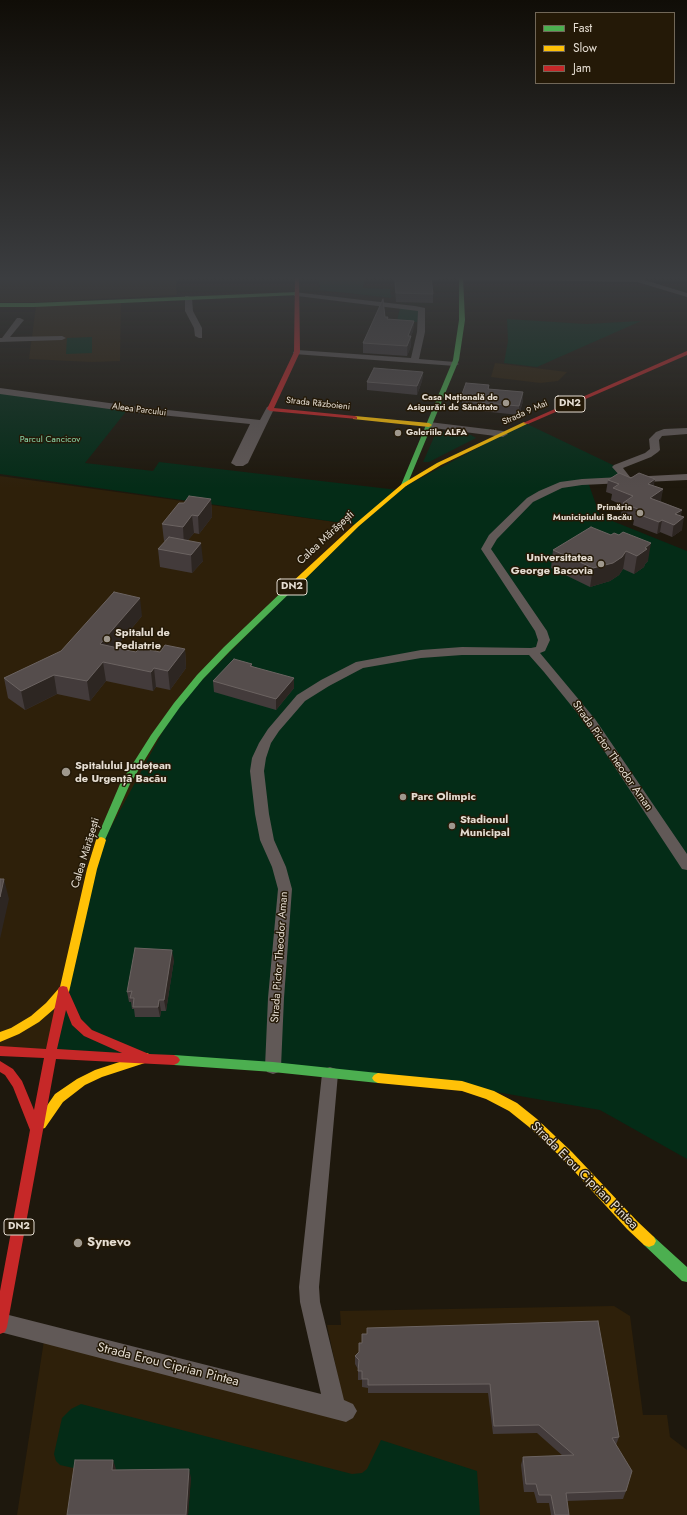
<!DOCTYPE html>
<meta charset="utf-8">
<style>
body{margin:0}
#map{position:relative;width:687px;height:1515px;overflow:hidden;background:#1e180d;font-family:Jost,sans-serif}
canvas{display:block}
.legend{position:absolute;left:535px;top:12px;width:140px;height:72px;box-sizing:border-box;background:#241907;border:1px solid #716758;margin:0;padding:5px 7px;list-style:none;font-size:12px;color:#e5ddd2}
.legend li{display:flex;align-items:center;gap:8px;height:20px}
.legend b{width:20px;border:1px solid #716758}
</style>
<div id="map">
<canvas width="687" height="1515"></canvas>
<ul class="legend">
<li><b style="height:5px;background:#4caf50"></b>Fast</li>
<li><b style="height:5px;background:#ffc107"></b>Slow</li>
<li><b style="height:5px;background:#c62828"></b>Jam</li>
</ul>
</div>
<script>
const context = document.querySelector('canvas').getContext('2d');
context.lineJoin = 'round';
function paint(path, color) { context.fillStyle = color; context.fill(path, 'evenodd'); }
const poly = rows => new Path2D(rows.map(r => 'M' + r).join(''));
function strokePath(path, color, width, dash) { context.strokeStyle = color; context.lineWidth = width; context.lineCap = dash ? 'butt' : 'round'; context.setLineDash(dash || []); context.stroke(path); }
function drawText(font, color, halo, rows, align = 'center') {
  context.font = font + ' Jost,sans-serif'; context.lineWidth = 3; context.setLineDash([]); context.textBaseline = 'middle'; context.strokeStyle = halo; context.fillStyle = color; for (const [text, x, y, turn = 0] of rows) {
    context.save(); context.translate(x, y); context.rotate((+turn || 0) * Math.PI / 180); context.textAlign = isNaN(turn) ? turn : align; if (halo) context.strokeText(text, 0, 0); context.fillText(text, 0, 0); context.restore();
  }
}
paint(poly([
 [0,276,248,276,176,279,177,295,40,302,0,302],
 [121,302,120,361,92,362,29,359,36,306],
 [495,363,567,372,558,381,540,383,491,377],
 [0,476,357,525,50,1053,0,1051],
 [614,1306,630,1316,643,1415,667,1415,670,1437,687,1450,687,1515,17,1515,45,1334,345,1410,327,1325,341,1325,340,1311]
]), '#2e200a');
paint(poly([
 [308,276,365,276,363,288,390,289,391,298,320,290,319,279,308,279],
 [400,308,420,311,417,322,397,321],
 [507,319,586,324,641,321,537,367,504,363,508,341],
 [92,337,92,353,66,354,67,338],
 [0,391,128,409,85,463,153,471,159,462,398,490,525,423,617,467,628,480,588,482,600,516,687,551,687,1159,600,1110,462,1086,50,1053,97,853,177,705,357,525,0,474],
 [444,432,471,435,476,438,429,462,423,462,435,435],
 [81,1404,352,1474,362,1473,367,1469,381,1440,477,1471,480,1515,188,1515,191,1478,115,1479,116,1469,78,1469,60,1465,56,1461,54,1454,62,1418,71,1409]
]), '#042c17');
paint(poly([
 [458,276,638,278,687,293,687,297,637,282,461,279,458,279,458,276],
 [294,292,415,306,425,308,425,332,419,359,455,362,459,364,455,366,294,354,293,352,297,350,411,358,417,332,418,311,297,296,294,296,294,292],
 [185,296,188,296,192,298,193,311,202,328,202,338,199,338,195,336,194,328,185,311,185,296],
 [17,318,20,318,24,320,10,337,62,336,66,338,62,340,0,342,0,338,2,338,17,318],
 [0,388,131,406,260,420,267,407,270,406,274,409,248,463,243,466,236,466,231,463,250,424,131,412,0,394,0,388],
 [429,422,503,431,508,434,503,437,426,427,425,425,429,422],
 [687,428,687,434,662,436,659,440,660,450,658,452,651,457,623,468,630,477,687,474,687,480,582,485,562,488,533,502,497,539,491,549,547,631,550,640,545,651,540,653,595,719,687,854,687,870,682,869,587,725,544,672,529,655,462,655,421,658,363,668,329,686,305,701,279,731,271,743,266,758,264,771,269,814,274,840,286,867,292,889,284,998,281,1067,279,1072,273,1074,267,1072,265,1067,268,998,278,889,272,867,260,840,255,814,250,771,252,758,259,743,268,729,297,695,321,680,356,662,421,650,462,647,531,648,536,647,538,640,535,631,481,549,489,535,527,498,539,491,560,482,582,479,621,477,612,467,614,465,645,453,650,449,649,439,656,432,664,429,687,428],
 [330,1067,336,1069,338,1074,319,1287,320,1302,344,1400,353,1404,357,1411,353,1418,346,1422,0,1332,1,1313,321,1394,300,1302,299,1287,322,1074,324,1069,330,1067]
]), '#615957');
paint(poly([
 [459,276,463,276,465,320,459,360,407,485,406,486,402,486,401,485,453,360,459,320,459,276],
 [297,292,299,293,299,295,34,307,0,307,0,303,34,303,297,292],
 [290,584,293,584,297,586,230,651,203,679,180,707,158,738,130,784,104,842,98,842,96,840,120,784,151,735,174,703,197,675,224,647,290,584],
 [174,1055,273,1062,378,1073,382,1075,384,1078,382,1081,378,1083,273,1072,174,1065,170,1063,168,1060,170,1057,174,1055],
 [649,1235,654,1237,687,1267,687,1282,682,1281,644,1245,642,1241,644,1237,649,1235]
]), '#4caf50');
paint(poly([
 [355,416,429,423,432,425,429,427,353,419,353,417,355,416],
 [524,422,529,423,441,465,406,486,359,526,296,588,290,588,290,584,355,524,402,484,437,463,524,422],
 [101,837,104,838,106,840,97,869,69,992,54,1009,39,1022,19,1034,0,1042,0,1032,11,1028,31,1016,46,1003,60,987,87,869,96,840,98,838,101,837],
 [147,1053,151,1055,153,1058,151,1061,102,1077,85,1085,63,1102,45,1128,41,1129,37,1128,35,1124,37,1120,55,1094,77,1079,95,1070,147,1053],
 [378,1073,462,1081,494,1091,517,1103,537,1119,572,1152,637,1221,654,1237,656,1241,654,1245,649,1247,644,1245,627,1229,564,1160,529,1127,509,1111,486,1099,462,1091,378,1083,374,1081,372,1078,374,1075,378,1073]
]), '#ffc107');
paint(poly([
 [295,276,299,276,300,352,274,408,355,416,357,417,357,419,270,411,267,409,294,352,295,276],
 [687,351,687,355,528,424,523,423,687,351],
 [63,986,67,987,68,990,81,1019,92,1030,149,1054,174,1055,178,1057,180,1060,178,1063,174,1065,56,1059,7,1327,5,1332,0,1334,0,1291,30,1130,13,1087,5,1075,0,1072,0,1061,13,1069,22,1081,34,1110,44,1058,0,1056,0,1046,46,1049,58,992,58,990,59,987,63,986],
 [66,1010,72,1025,84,1036,122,1053,57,1049,66,1010]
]), '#c62828');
paint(poly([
 [392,276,439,276,439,280,431,280,433,294,433,303,396,302,394,279,392,279],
 [385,317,388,317,388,319,414,321,413,331,411,336,411,346,407,356,363,353,363,343],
 [423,372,422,381,417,395,367,390,367,382],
 [489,385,489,389,523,392,523,401,519,415,462,409,462,394],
 [608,480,654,486,663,489,660,501,682,510,680,516,682,530,672,537,660,532,657,534,633,525,634,520,621,515,622,505,611,500,612,494,606,492],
 [211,499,212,517,199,534,194,533,188,540,203,561,192,573,160,567,158,549,165,542,164,541,162,524,184,503],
 [611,535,648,561,645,564,644,567,634,574,623,569,619,575,610,581,590,587,551,568,553,550],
 [142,616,116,647,136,652,160,652,185,649,186,668,170,690,156,687,153,691,106,681,90,701,57,694,25,710,8,698,4,678],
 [252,664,252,666,294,688,276,710,214,692,213,681],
 [174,960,166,1011,161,1011,160,1017,135,1017,134,1009,132,1009,131,1002,129,1002,127,992],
 [367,1328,619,1437,616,1445,626,1491,623,1499,567,1501,569,1515,551,1515,549,1503,537,1503,534,1492,524,1492,521,1465,523,1457,563,1456,537,1433,493,1434,488,1393,368,1393,368,1388,362,1387,362,1380,358,1380,358,1369,355,1364,355,1356,359,1352,362,1343,367,1334]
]), '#433b3b');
paint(poly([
 [414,321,413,331,411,336,411,346,407,356,408,336],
 [423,372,422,381,417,395,417,386],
 [523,392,523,401,519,415,519,406],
 [655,479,653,491,648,484],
 [663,489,661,501,648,510,650,498],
 [211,499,212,517,199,534,198,516],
 [682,510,680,521,684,517,682,530,672,537,675,514],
 [192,515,194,533,184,545,183,527],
 [662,520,660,532,657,534,659,522],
 [201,543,203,561,192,573,191,555],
 [651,543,648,561,645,564,644,567,634,574,637,556,645,548],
 [626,551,623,569,619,575,610,581,590,587,593,568],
 [140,598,142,616,103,662,106,681,90,701,87,681,100,644],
 [185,649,186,668,170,690,168,671],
 [154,668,156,687,153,691,151,672],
 [54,675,57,694,25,710,21,691],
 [294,678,294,688,276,710,276,699],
 [4,879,9,899,0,939,0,897],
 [172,950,174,960,166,1011,164,1000],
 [159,1000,161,1011,160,1017,158,1007],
 [113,1460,116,1469,115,1479,112,1470],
 [189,1469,191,1478,188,1515,186,1515]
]), '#2d2622');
const building = poly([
 [395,276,431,276,433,294,396,293,395,276],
 [383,299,385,317,388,317,387,319,414,321,408,336,411,336,407,346,363,343,383,299],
 [374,368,423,372,417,386,367,382,374,368],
 [466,383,489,385,488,389,523,392,519,406,463,401,465,395,462,394,466,383],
 [619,473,631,478,639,473,655,479,648,484,663,489,650,498,682,510,675,514,684,517,674,525,662,520,659,522,635,513,640,510,623,503,633,496,613,488,619,484,608,480,619,473],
 [189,496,211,499,198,516,192,515,183,527,162,524,179,503,184,503,189,496],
 [591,527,611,535,614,533,619,535,623,532,651,543,645,548,647,549,637,556,626,551,622,557,613,563,593,568,553,550,591,527],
 [169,537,201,543,191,555,158,549,169,537],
 [114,592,140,598,100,644,136,652,140,648,160,652,165,645,185,649,168,671,154,668,151,672,103,662,87,681,54,675,21,691,4,678,61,651,114,592],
 [234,659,252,664,250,666,294,678,276,699,213,681,234,659],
 [0,879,4,879,0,897,0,879],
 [135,948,172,950,164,1000,159,1000,158,1007,133,1007,134,998,130,998,132,991,127,992,135,948],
 [598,1321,619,1437,612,1438,632,1471,626,1491,566,1493,569,1515,555,1515,551,1495,539,1495,536,1484,526,1484,523,1457,574,1455,539,1425,494,1426,490,1384,368,1385,368,1379,362,1379,362,1371,358,1371,359,1360,355,1356,359,1352,359,1343,362,1343,362,1334,367,1334,367,1328,598,1321],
 [75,1460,113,1460,112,1470,189,1469,186,1515,67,1515,75,1460]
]);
paint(building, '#554d4c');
strokePath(building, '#6b6361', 1);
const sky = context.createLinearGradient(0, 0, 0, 488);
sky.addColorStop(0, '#100d07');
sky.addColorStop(0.57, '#3b3d40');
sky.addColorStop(1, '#3b3d4000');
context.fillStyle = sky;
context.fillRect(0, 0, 687, 488);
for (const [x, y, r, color] of [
 [506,403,4,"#9f988d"],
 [398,433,4,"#9f988d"],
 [640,513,4,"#9f988d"],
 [601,564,4,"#9f988d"],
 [107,639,4,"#9f988d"],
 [66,772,5,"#9f988d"],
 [403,797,4,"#9f988d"],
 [452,826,4,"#9f988d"],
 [78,1243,5,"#9f988d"]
]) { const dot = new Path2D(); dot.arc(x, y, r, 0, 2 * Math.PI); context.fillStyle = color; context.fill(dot); strokePath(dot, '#241907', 1.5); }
drawText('bold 9px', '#e5ddd2', '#241907', [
 ["Casa Națională de",498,398],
 ["Asigurări de Sănătate",498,408],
 ["Galeriile ALFA",406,433,"left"],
 ["Primăria",632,508],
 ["Municipiului Bacău",632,518]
], 'right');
drawText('9px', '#e5ddd2', '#241907', [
 ["Strada Războieni",318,404,6],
 ["Aleea Parcului",139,410,7],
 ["Strada 9 Mai",525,413,-24]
]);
drawText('9px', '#8cdbae', '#241907', [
 ["Parcul Cancicov",50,440]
]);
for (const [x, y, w] of [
 [570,404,30],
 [292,587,30],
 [19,1227,30]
]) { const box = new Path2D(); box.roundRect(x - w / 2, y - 8, w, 16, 3); context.fillStyle = '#241907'; context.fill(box); strokePath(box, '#e5ddd2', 1); }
drawText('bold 10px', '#e5ddd2', null, [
 ["DN2",570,404],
 ["DN2",292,587],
 ["DN2",19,1227]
]);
drawText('11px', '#e5ddd2', '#241907', [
 ["Calea Mărășești",326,538,-43],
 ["Strada Pictor Theodor Aman",612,756,55],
 ["Calea Mărășești",86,853,-73],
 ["Strada Pictor Theodor Aman",280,957,-86]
]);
drawText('bold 11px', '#e5ddd2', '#241907', [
 ["Universitatea",593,558,"right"],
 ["George Bacovia",593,571,"right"],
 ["Spitalul de",115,633],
 ["Pediatrie",115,646],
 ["Spitalului Județean",75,766],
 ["de Urgență Bacău",75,779],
 ["Parc Olimpic",411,797],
 ["Stadionul",460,820],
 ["Municipal",460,833]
], 'left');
drawText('13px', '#e5ddd2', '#241907', [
 ["Strada Erou Ciprian Pintea",584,1176,45],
 ["Strada Erou Ciprian Pintea",168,1365,14]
]);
drawText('bold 13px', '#e5ddd2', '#241907', [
 ["Synevo",87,1243]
], 'left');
</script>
